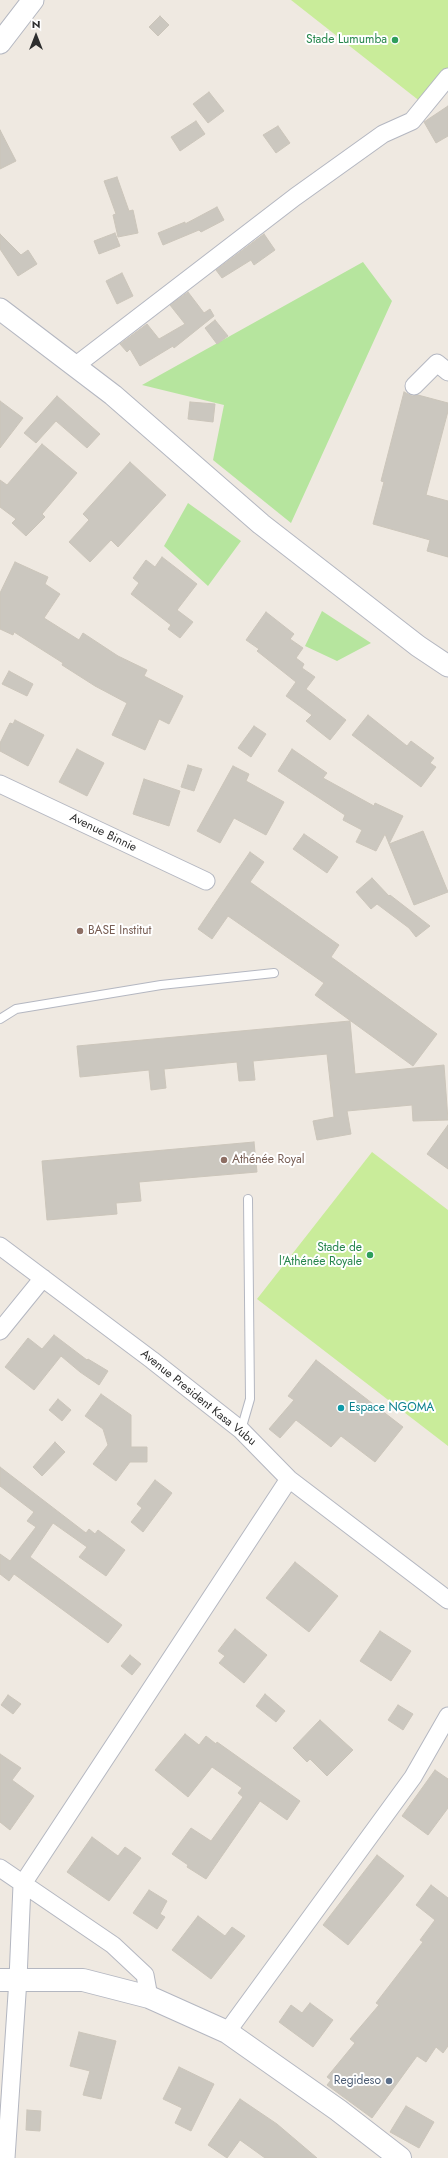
<!DOCTYPE html>
<meta charset="utf-8">
<style>
body{margin:0}
#map{position:relative;width:448px;height:2158px;overflow:hidden;background:#efe9e1;font-family:Jost,sans-serif}
canvas{display:block}
.north{position:absolute;left:16px;top:16px;width:40px;height:40px;-webkit-text-stroke:3px #fff;paint-order:stroke;rotate:0deg;font-size:11px;font-weight:700;line-height:16px;text-align:center;color:#2e2e2e}
.north::after{content:'';display:block;margin:auto;width:14px;height:18px;background:#2e2e2e;clip-path:polygon(50% 0,100% 100%,50% 72%,0 100%)}
</style>
<div id="map">
<canvas width="448" height="2158"></canvas>
<div class="north">N</div>
</div>
<script>
const context = document.querySelector('canvas').getContext('2d');
context.lineJoin = 'round';
function paint(path, color) { context.fillStyle = color; context.fill(path, 'evenodd'); }
const poly = rows => new Path2D(rows.map(r => 'M' + r).join(''));
function strokePath(path, color, width, dash) { context.strokeStyle = color; context.lineWidth = width; context.lineCap = dash ? 'butt' : 'round'; context.setLineDash(dash || []); context.stroke(path); }
function drawText(font, color, halo, rows, align = 'center') {
  context.font = font + ' Jost,sans-serif'; context.lineWidth = 4; context.setLineDash([]); context.textBaseline = 'middle'; context.strokeStyle = halo; context.fillStyle = color; for (const [text, x, y, turn = 0] of rows) {
    context.save(); context.translate(x, y); context.rotate((+turn || 0) * Math.PI / 180); context.textAlign = isNaN(turn) ? turn : align; if (halo) context.strokeText(text, 0, 0); context.fillText(text, 0, 0); context.restore();
  }
}
paint(poly([
 [363,262,392,301,291,523,213,460,224,405,142,385],
 [188,503,241,541,208,586,164,546],
 [322,611,371,643,337,661,305,646]
]), '#b6e59e');
paint(poly([
 [291,0,448,0,448,79,426,106],
 [372,1152,448,1210,448,1446,257,1299]
]), '#c9ec9a');
const building = poly([
 [160,16,169,25,158,36,149,27,160,16],
 [209,92,224,111,208,123,193,104,209,92],
 [448,106,448,136,436,143,424,122,448,106],
 [196,121,205,134,180,151,171,137,196,121],
 [278,126,290,143,276,153,263,135,278,126],
 [0,130,16,161,0,169,0,130],
 [117,177,129,211,133,210,138,233,118,237,113,215,116,214,104,181,117,177],
 [217,207,224,220,201,232,199,230,163,245,158,233,185,222,185,224,217,207],
 [115,233,120,246,99,254,94,241,115,233],
 [0,234,21,255,28,250,37,264,18,276,0,249,0,234],
 [264,234,275,250,254,265,251,260,222,278,216,270,264,234],
 [122,273,133,296,117,304,106,281,122,273],
 [188,292,204,313,210,309,214,316,174,348,173,346,140,366,130,349,127,352,120,344,147,324,159,339,185,324,170,305,188,292],
 [215,320,228,336,217,344,205,328,215,320],
 [404,392,412,396,418,395,448,403,448,411,426,495,448,501,448,557,427,551,430,540,373,524,384,482,381,481,404,392],
 [57,396,100,434,87,448,56,421,36,443,24,433,57,396],
 [0,401,23,418,0,448,0,401],
 [190,402,215,404,213,422,188,419,190,402],
 [42,444,77,473,42,514,45,517,26,536,12,523,16,519,0,507,0,480,7,485,42,444],
 [130,462,166,495,118,547,111,540,90,562,69,542,89,520,83,514,130,462],
 [162,557,197,584,177,610,193,622,180,638,168,629,171,625,131,594,139,583,133,578,146,560,155,567,162,557],
 [15,562,48,577,45,584,60,594,44,618,79,640,83,633,118,656,147,670,144,676,183,696,169,724,159,719,145,750,112,735,127,703,95,686,62,665,63,663,14,632,13,635,0,629,0,593,15,562],
 [266,612,294,634,290,639,303,648,296,658,304,664,302,668,315,677,306,689,346,720,330,740,306,721,312,715,286,696,296,682,257,651,259,649,246,640,266,612],
 [9,671,33,684,27,696,2,684,9,671],
 [368,715,407,746,411,741,434,758,430,763,436,767,421,787,352,735,368,715],
 [15,720,44,735,28,766,0,751,0,743,10,723,13,724,15,720],
 [254,726,266,734,251,757,238,748,254,726],
 [77,749,104,763,87,796,59,782,77,749],
 [292,749,327,773,323,778,374,806,375,803,403,816,389,844,423,831,448,892,414,905,385,834,376,851,356,842,362,830,343,820,345,815,278,771,292,749],
 [188,765,202,769,194,791,181,787,188,765],
 [233,766,249,774,246,781,284,802,266,835,234,818,220,843,197,831,233,766],
 [144,779,180,791,169,826,133,814,144,779],
 [304,834,338,857,327,873,293,849,304,834],
 [250,852,264,862,250,882,339,945,331,957,437,1034,413,1066,315,995,324,983,228,916,212,939,198,929,250,852],
 [372,878,389,896,390,895,430,926,416,937,409,928,377,904,371,909,356,892,372,878],
 [350,1021,355,1074,444,1065,448,1120,413,1121,412,1105,347,1111,351,1134,317,1140,313,1121,334,1117,327,1054,253,1061,255,1080,239,1081,237,1062,164,1069,166,1088,151,1090,149,1070,80,1077,77,1046,350,1021],
 [448,1125,448,1169,427,1154,448,1125],
 [254,1142,257,1172,139,1182,141,1201,116,1203,117,1214,47,1220,42,1161,254,1142],
 [54,1335,87,1360,88,1359,108,1371,99,1385,80,1372,61,1356,34,1390,5,1367,28,1338,42,1349,54,1335],
 [316,1360,403,1427,375,1462,341,1436,331,1447,296,1420,280,1438,269,1429,294,1400,288,1396,316,1360],
 [101,1394,131,1415,131,1447,147,1447,147,1462,130,1462,116,1481,93,1464,108,1445,103,1429,85,1416,101,1394],
 [58,1399,71,1410,62,1421,49,1410,58,1399],
 [55,1442,65,1452,42,1476,33,1467,55,1442],
 [0,1467,86,1533,89,1529,95,1534,98,1530,125,1550,106,1576,79,1557,87,1547,53,1523,30,1557,122,1625,108,1643,14,1574,9,1581,0,1574,0,1554,10,1561,36,1527,27,1521,34,1512,0,1486,0,1467],
 [155,1480,172,1493,143,1532,131,1522,142,1508,137,1504,155,1480],
 [295,1562,338,1596,309,1632,266,1598,295,1562],
 [235,1629,267,1655,244,1683,219,1663,225,1656,218,1651,235,1629],
 [380,1631,411,1651,391,1681,360,1661,380,1631],
 [130,1655,141,1664,132,1675,121,1666,130,1655],
 [265,1694,285,1711,276,1722,256,1706,265,1694],
 [8,1695,21,1704,13,1714,1,1705,8,1695],
 [398,1705,413,1714,403,1730,388,1720,398,1705],
 [320,1720,353,1750,327,1776,310,1759,307,1762,293,1748,320,1720],
 [185,1734,199,1745,206,1736,216,1744,217,1742,300,1801,287,1820,260,1801,206,1879,187,1867,188,1865,172,1854,191,1828,211,1841,243,1797,238,1793,242,1788,212,1767,188,1797,155,1770,185,1734],
 [0,1754,21,1768,12,1780,34,1796,10,1830,0,1822,0,1754],
 [435,1770,448,1779,448,1808,428,1835,402,1816,435,1770],
 [92,1837,118,1856,125,1847,141,1858,109,1901,67,1872,92,1837],
 [377,1855,404,1876,348,1945,323,1925,377,1855],
 [431,1885,448,1898,448,2046,443,2053,436,2047,426,2062,417,2056,372,2118,327,2085,331,2080,327,2077,355,2043,350,2039,379,2005,376,2003,423,1942,420,1940,435,1920,416,1905,431,1885],
 [149,1890,167,1901,160,1914,165,1917,157,1929,133,1913,149,1890],
 [198,1916,225,1936,232,1927,245,1936,211,1979,172,1950,198,1916],
 [310,2003,333,2020,313,2047,279,2022,291,2005,302,2013,310,2003],
 [79,2032,116,2041,101,2099,83,2095,90,2071,70,2066,79,2032],
 [179,2067,214,2084,191,2131,175,2123,182,2108,163,2099,179,2067],
 [240,2099,277,2124,317,2158,265,2158,240,2140,227,2158,208,2145,240,2099],
 [406,2106,434,2122,419,2148,390,2132,406,2106],
 [27,2110,41,2111,40,2131,26,2130,27,2110]
]);
paint(building, '#cbc7bf');
strokePath(building, '#cbc5ba', 1);
const service = poly([
 [0,1019,16,1009,161,985,274,973],
 [241,1430,250,1399,248,1199]
]);
const minor = poly([
 [75,366,295,197,383,134,412,121,448,77],
 [414,386,437,363,448,372],
 [0,784,206,881],
 [0,1246,152,1360,241,1430,289,1479,448,1600],
 [0,1331,43,1278],
 [0,1868,113,1945,145,1975,149,1997],
 [227,2032,413,1777,448,1716],
 [6,2158,18,1979,22,1885,289,1479]
]);
const tertiary = poly([
 [0,43,33,0],
 [0,309,113,395,261,524,418,646,448,666]
]);
const secondary = poly([
 [0,1980,83,1980,149,1997,227,2032,338,2110,400,2158]
]);
strokePath(service, '#b4b7c1', 10);
strokePath(minor, '#b4b7c1', 19);
strokePath(tertiary, '#b4b7c1', 23);
strokePath(secondary, '#b4b7c1', 24);
strokePath(service, '#fff', 8);
strokePath(minor, '#fff', 17);
strokePath(tertiary, '#fff', 21);
strokePath(secondary, '#fff', 22);
for (const [x, y, r, color] of [
 [395,40,4,"#2e9e5b"],
 [80,931,4,"#8d6e63"],
 [224,1160,4,"#8d6e63"],
 [370,1255,4,"#2e9e5b"],
 [341,1408,4,"#0f9aa8"],
 [389,2081,4,"#5c6f8a"]
]) { const dot = new Path2D(); dot.arc(x, y, r, 0, 2 * Math.PI); context.fillStyle = color; context.fill(dot); strokePath(dot, '#fff', 1.5); }
drawText('12px', '#27864d', '#fff', [
 ["Stade Lumumba",387,40],
 ["Stade de",362,1248],
 ["l'Athénée Royale",362,1262]
], 'right');
drawText('12px', '#2e2e2e', '#fff', [
 ["Avenue Binnie",103,833,26],
 ["Avenue President Kasa Vubu",198,1398,39]
]);
drawText('12px', '#785e54', '#fff', [
 ["BASE Institut",88,931],
 ["Athénée Royal",232,1160]
], 'left');
drawText('12px', '#0d838f', '#fff', [
 ["Espace NGOMA",349,1408]
], 'left');
drawText('12px', '#4e5e75', '#fff', [
 ["Regideso",381,2081]
], 'right');
</script>
